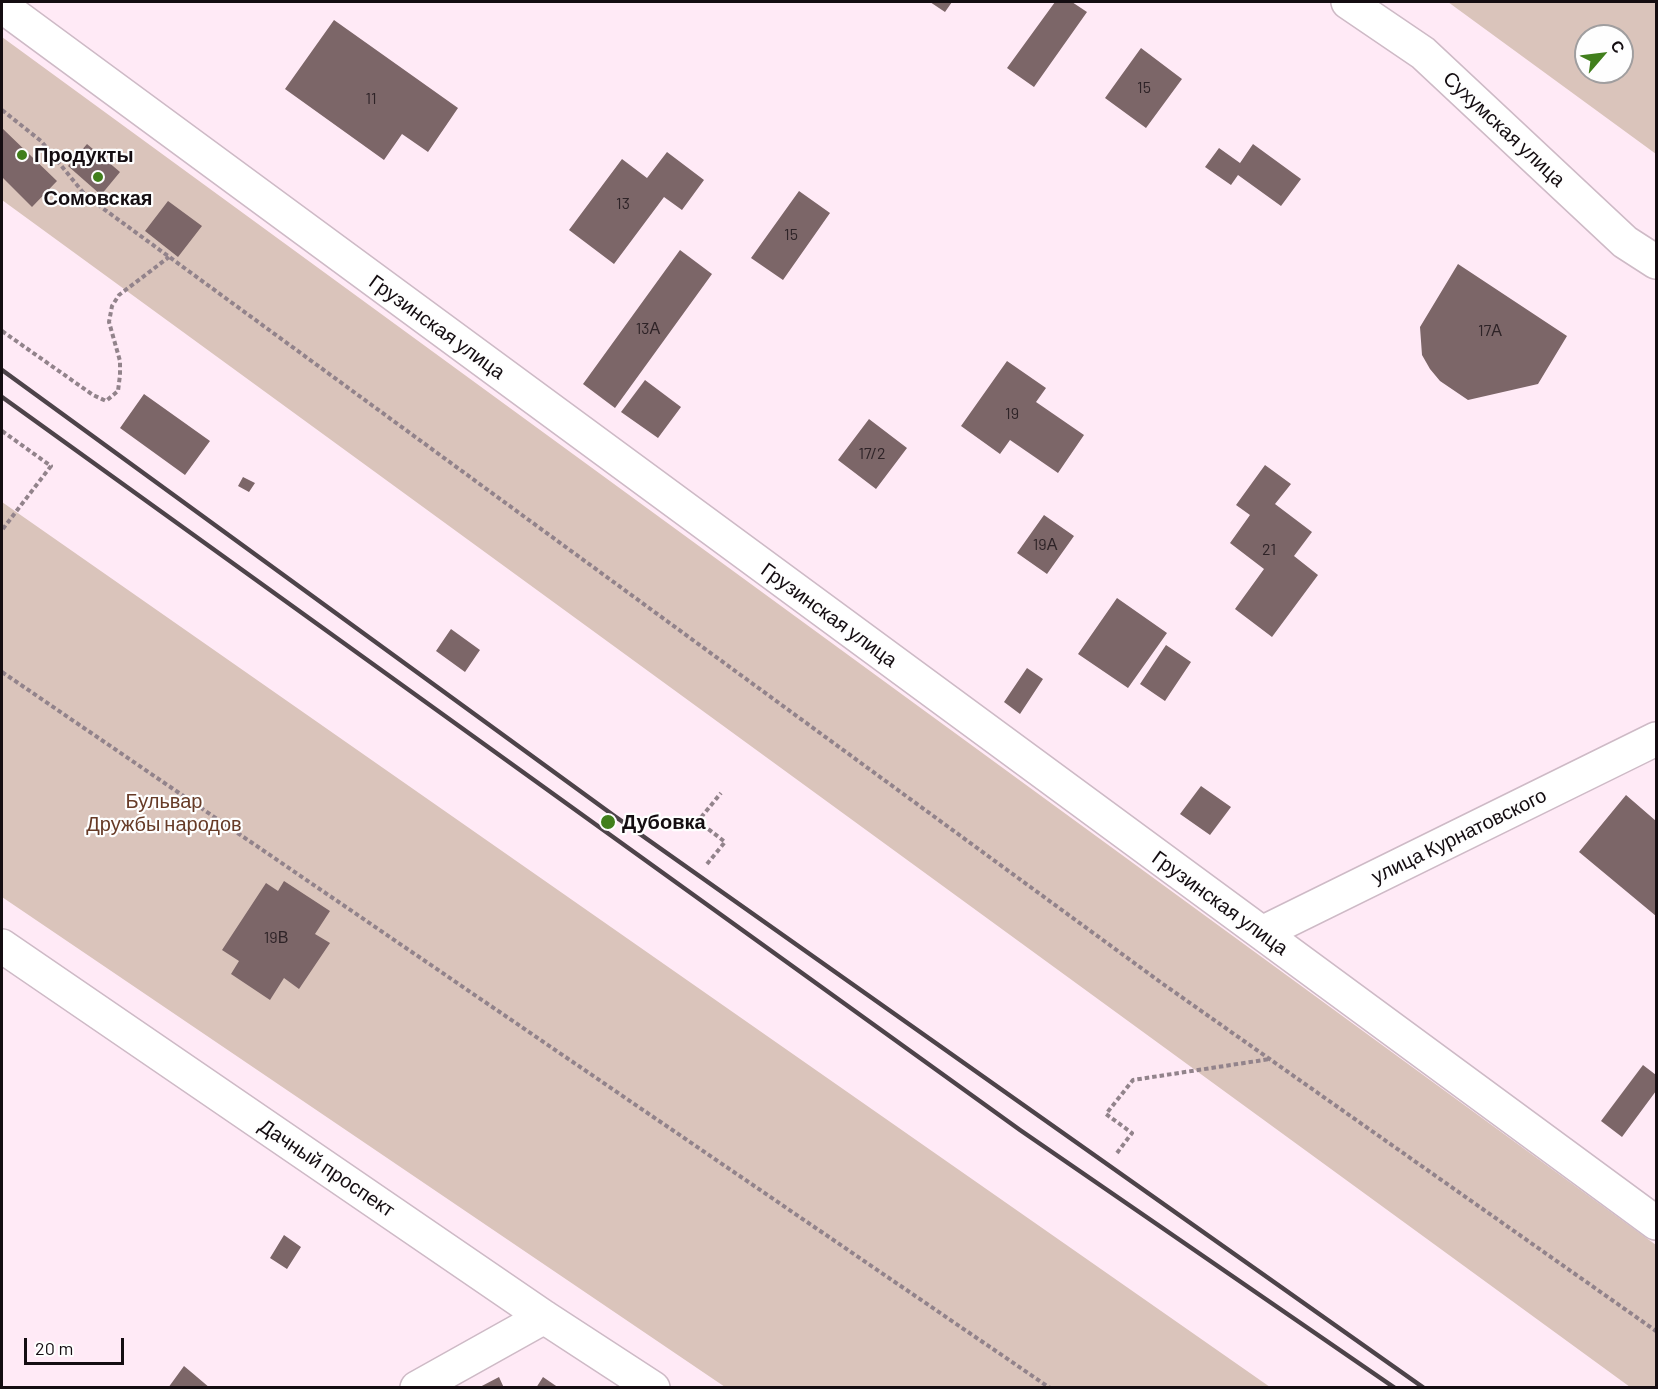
<!DOCTYPE html>
<meta charset="utf-8">
<style>
body{margin:0}
#map{position:relative;width:1658px;height:1389px;overflow:hidden;background:#ffeaf6;font-family:Barlow,sans-serif}
canvas{display:block}
.frame{position:absolute;inset:0;border:3px solid #140d11;pointer-events:none}
.north{position:absolute;left:1574px;top:24px;width:60px;height:60px;box-sizing:border-box;background:#fefefe;border:2px solid #a09e9f;border-radius:50%;rotate:62deg;font-size:16px;font-weight:700;line-height:24px;text-align:center;color:#140d11}
.north::after{content:'';display:block;margin:auto;width:21px;height:27px;background:#417f1c;clip-path:polygon(50% 0,100% 100%,50% 72%,0 100%)}
.scale{position:absolute;left:24px;top:1338px;width:100px;height:27px;box-sizing:border-box;border:3px solid #140d11;border-top:0;padding-left:8px;font-size:18px;line-height:21px;white-space:nowrap;color:#140d11;-webkit-text-stroke:4px #fefefe;paint-order:stroke}
</style>
<div id="map">
<canvas width="1658" height="1389"></canvas>
<div class="frame"></div>
<div class="north">С</div>
<div class="scale">20 m</div>
</div>
<script>
const context = document.querySelector('canvas').getContext('2d');
context.lineJoin = 'round';
function paint(path, color) { context.fillStyle = color; context.fill(path, 'evenodd'); }
const poly = rows => new Path2D(rows.map(r => 'M' + r).join(''));
function strokePath(path, color, width, dash) { context.strokeStyle = color; context.lineWidth = width; context.lineCap = dash ? 'butt' : 'round'; context.setLineDash(dash || []); context.stroke(path); }
function drawText(font, color, halo, rows, align = 'center') {
  context.font = font + ' Barlow,sans-serif'; context.lineWidth = 4.5; context.setLineDash([]); context.textBaseline = 'middle'; context.strokeStyle = halo; context.fillStyle = color; for (const [text, x, y, turn = 0] of rows) {
    context.save(); context.translate(x, y); context.rotate((+turn || 0) * Math.PI / 180); context.textAlign = isNaN(turn) ? turn : align; if (halo) context.strokeText(text, 0, 0); context.fillText(text, 0, 0); context.restore();
  }
}
paint(poly([
 [1448,2,1656,2,1656,154],
 [1586,36,1622,36,1622,72,1586,72],
 [2,37,1656,1245,1656,1387,1630,1387,2,200],
 [2,502,1270,1387,725,1387,2,897]
]), '#dac4bb');
paint(poly([
 [930,2,952,2,945,12],
 [1055,2,1072,2,1087,12,1034,87,1007,68],
 [334,20,458,108,428,152,402,134,384,160,285,89],
 [1141,48,1182,79,1146,128,1105,98],
 [2,128,57,181,32,207,2,177],
 [87,144,120,172,101,195,68,166],
 [1253,144,1301,179,1281,206,1238,175,1231,185,1205,167,1219,148,1240,163],
 [667,152,704,180,682,210,664,197,614,264,569,230,622,159,647,178],
 [799,191,830,213,783,280,751,258],
 [168,201,202,226,178,257,145,231],
 [680,250,712,274,615,408,583,384],
 [1458,264,1567,336,1538,384,1468,400,1440,381,1430,369,1422,355,1420,327],
 [1007,361,1046,388,1036,402,1084,435,1058,473,1010,440,1000,454,961,426],
 [645,380,681,407,658,438,621,412],
 [144,394,210,441,185,475,120,428],
 [869,419,907,448,876,489,838,460],
 [1265,465,1291,484,1275,504,1312,532,1294,556,1318,575,1272,637,1235,609,1264,569,1230,543,1250,515,1236,505],
 [243,477,255,483,249,492,238,486],
 [1044,515,1074,536,1047,574,1017,553],
 [1117,598,1167,633,1128,688,1078,654],
 [451,629,480,650,465,672,436,651],
 [1166,645,1191,662,1165,701,1140,684],
 [1027,668,1043,679,1020,714,1004,702],
 [1201,786,1231,807,1210,835,1180,814],
 [1626,795,1656,821,1656,916,1579,852],
 [284,881,330,911,315,934,330,943,299,989,284,978,270,1000,231,974,239,961,222,950,266,883,278,891],
 [1643,1065,1656,1075,1656,1091,1622,1137,1601,1121],
 [284,1235,301,1247,287,1269,270,1258],
 [184,1366,210,1388,168,1388],
 [499,1377,504,1388,478,1388],
 [543,1377,559,1388,536,1388]
]), '#7c6668');
const minor = poly([
 [1348,2,1423,53,1625,242,1656,262],
 [2,6,1656,1223],
 [1262,933,1656,739],
 [2,946,544,1317,653,1388],
 [417,1388,544,1317]
]);
strokePath(minor, '#cebac6', 36);
strokePath(poly([
 [2,110,41,141,86,196,1163,984,1656,1331],
 [2,331,93,395,106,401,118,391,120,375,120,361,109,322,112,306,119,295,169,257],
 [2,431,51,466,2,530],
 [2,672,1050,1388],
 [707,864,725,842,698,821,721,793],
 [1117,1153,1132,1133,1106,1114,1133,1080,1270,1059]
]), '#92838b', 4, [4.5, 3]);
strokePath(minor, '#fff', 33);
strokePath(poly([
 [2,370,613,815,1424,1388],
 [2,397,1020,1130,1395,1388]
]), '#4d4349', 4.5);
for (const [x, y, r, color] of [
 [22,155,6,"#417f1c"],
 [98,177,6,"#417f1c"],
 [608,822,8,"#417f1c"]
]) { const dot = new Path2D(); dot.arc(x, y, r, 0, 2 * Math.PI); context.fillStyle = color; context.fill(dot); strokePath(dot, '#fefefe', 2); }
drawText('16px', '#2e2327', null, [
 ["15",1144,88],
 ["11",371,99],
 ["13",623,204],
 ["15",791,235],
 ["13А",648,329],
 ["17А",1490,331],
 ["19",1012,414],
 ["17/2",872,454],
 ["19А",1045,545],
 ["21",1269,550],
 ["19В",276,938]
]);
drawText('20px', '#140d11', '#fefefe', [
 ["Сухумская улица",1504,129,43],
 ["Грузинская улица",437,327,36],
 ["Грузинская улица",829,615,36],
 ["улица Курнатовского",1459,836,-26],
 ["Грузинская улица",1220,903,36],
 ["Дачный проспект",327,1168,34]
]);
drawText('bold 20px', '#140d11', '#fefefe', [
 ["Продукты",34,155],
 ["Сомовская",98,198,"center"],
 ["Дубовка",622,822]
], 'left');
drawText('20px', '#673b27', '#fefefe', [
 ["Бульвар",164,801],
 ["Дружбы народов",164,824]
]);
</script>
